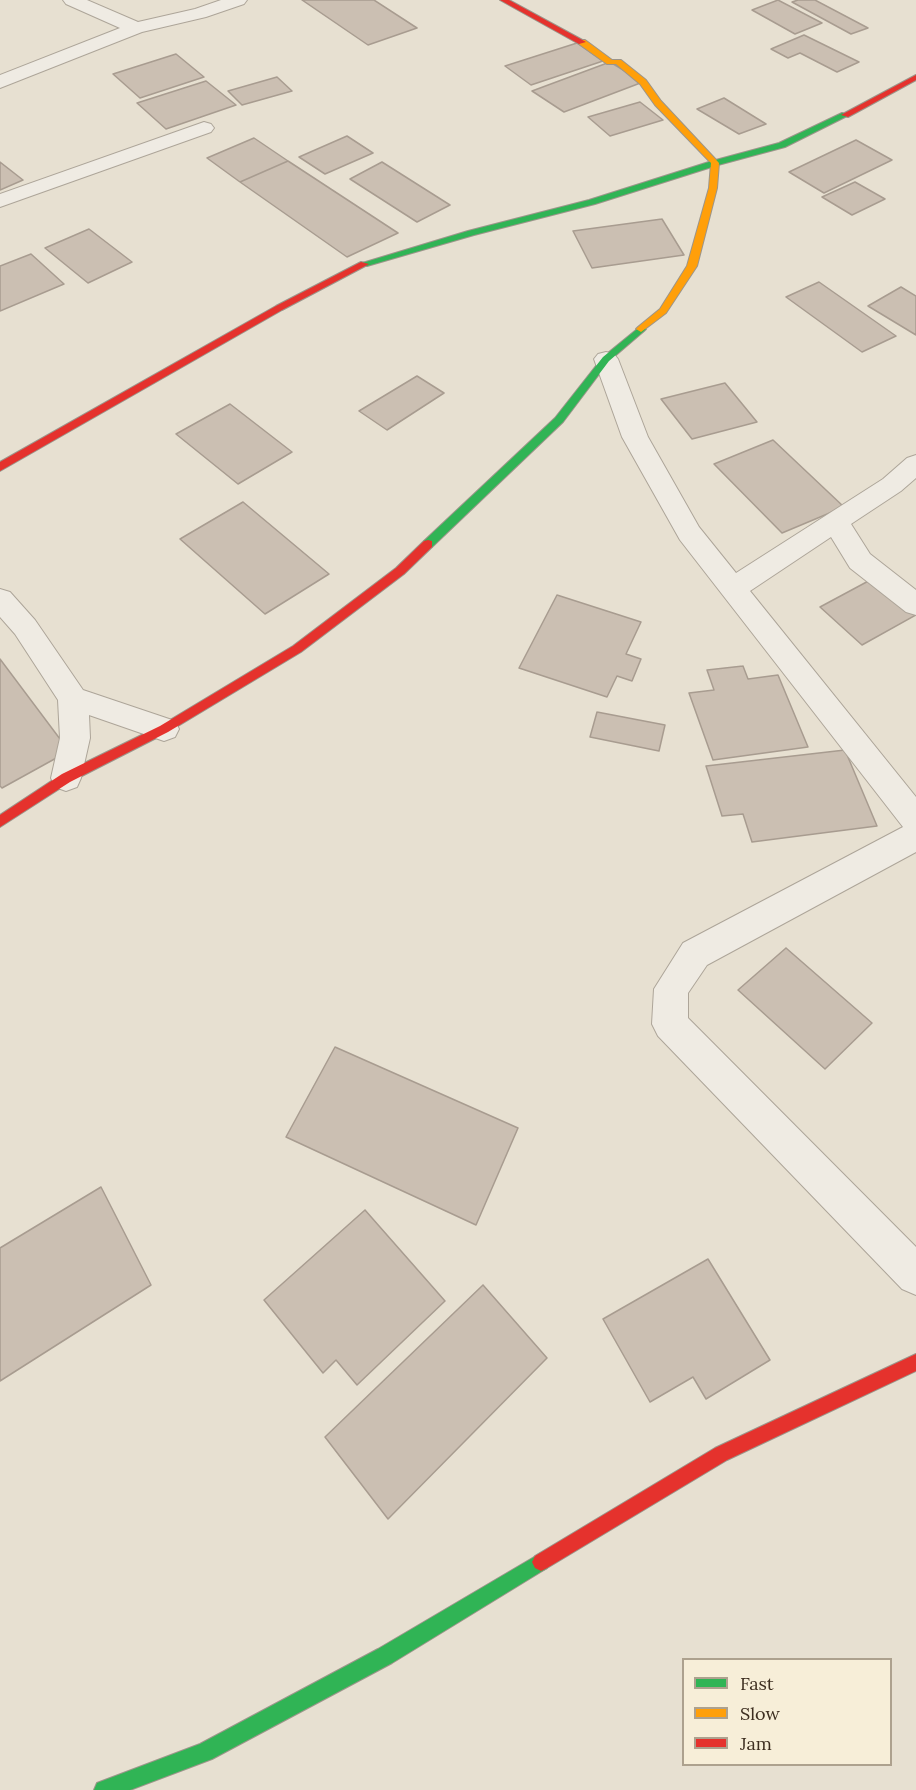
<!DOCTYPE html>
<style>
body{margin:0}
#map{position:relative;width:916px;height:1790px;overflow:hidden;background:#e7e0d1;font-family:Lora,serif}
canvas{display:block}
.legend{position:absolute;left:682px;top:1658px;width:210px;height:108px;box-sizing:border-box;background:#f7eed8;border:2px solid #ada18e;margin:0;padding:8px 10px;list-style:none;font-size:18px;color:#3d2e20}
.legend li{display:flex;align-items:center;gap:12px;height:30px}
.legend b{width:30px;border:2px solid #ada18e}
</style>
<div id="map">
<canvas width="916" height="1790"></canvas>
<ul class="legend">
<li><b style="height:8px;background:#30b455"></b>Fast</li>
<li><b style="height:8px;background:#ff9f0a"></b>Slow</li>
<li><b style="height:8px;background:#e5322d"></b>Jam</li>
</ul>
</div>
<script>
const context = document.querySelector('canvas').getContext('2d');
context.lineJoin = 'round';
function paint(path, color) { context.fillStyle = color; context.fill(path, 'evenodd'); }
const poly = rows => new Path2D(rows.map(r => 'M' + r).join(''));
function strokePath(path, color, width, dash) { context.strokeStyle = color; context.lineWidth = width; context.lineCap = dash ? 'butt' : 'round'; context.setLineDash(dash || []); context.stroke(path); }
const building = poly([
 [302,0,374,0,417,28,368,45,302,0],
 [778,0,822,23,795,34,752,10,778,0],
 [798,0,815,0,868,28,851,34,792,2,798,0],
 [804,35,859,62,837,72,800,53,788,58,771,49,804,35],
 [577,43,603,61,531,85,505,66,577,43],
 [176,54,204,77,140,98,113,74,176,54],
 [610,62,643,82,564,112,532,91,610,62],
 [277,77,292,91,242,105,228,91,277,77],
 [206,81,236,105,166,129,137,103,206,81],
 [724,98,766,124,739,134,697,109,724,98],
 [640,102,663,120,610,136,588,117,640,102],
 [347,136,373,153,325,174,299,157,347,136],
 [254,138,288,161,240,182,207,158,254,138],
 [856,140,892,160,824,193,789,172,856,140],
 [288,161,398,233,347,257,240,182,288,161],
 [0,162,23,180,0,190,0,162],
 [382,162,450,205,417,222,350,179,382,162],
 [855,182,885,199,852,215,822,197,855,182],
 [662,219,684,255,592,268,573,231,662,219],
 [89,229,132,262,88,283,45,248,89,229],
 [31,254,64,284,0,311,0,266,31,254],
 [819,282,896,336,862,352,786,297,819,282],
 [901,287,916,296,916,335,868,306,901,287],
 [417,376,444,393,387,430,359,411,417,376],
 [725,383,757,422,692,439,661,399,725,383],
 [230,404,292,452,238,484,176,434,230,404],
 [773,440,844,507,782,533,714,464,773,440],
 [243,502,329,574,265,614,180,539,243,502],
 [874,578,916,615,862,645,820,607,874,578],
 [557,595,641,622,626,654,641,659,632,681,617,676,607,697,519,668,557,595],
 [0,659,69,751,2,788,0,786,0,659],
 [743,666,748,679,778,675,808,747,713,760,689,693,714,690,707,670,743,666],
 [597,712,665,725,659,751,590,737,597,712],
 [845,750,877,826,752,842,743,814,722,816,706,766,845,750],
 [786,948,872,1023,825,1069,738,990,786,948],
 [335,1047,518,1128,476,1225,286,1137,335,1047],
 [101,1187,151,1285,0,1381,0,1248,101,1187],
 [365,1210,445,1301,357,1385,336,1360,323,1373,264,1300,365,1210],
 [708,1259,770,1360,706,1399,693,1377,650,1402,603,1319,708,1259],
 [483,1285,547,1358,388,1519,325,1437,483,1285]
]);
paint(building, '#cbbfb2');
strokePath(building, '#a89c90', 1.5);
const street = poly([
 [63,0,87,0,138,22,195,9,221,0,247,0,244,4,206,17,142,32,0,88,0,75,120,28,66,4,63,0],
 [204,122,211,124,214,128,211,132,0,207,0,194,204,122],
 [606,352,614,354,618,359,648,437,699,527,736,573,883,479,907,458,916,455,916,478,901,491,851,524,870,554,916,590,916,615,906,612,850,568,831,537,750,591,916,797,916,852,707,965,688,993,688,1018,916,1247,916,1295,902,1289,658,1036,652,1024,654,989,683,943,903,827,680,540,622,437,594,359,598,354,606,352],
 [0,589,10,592,35,620,83,690,175,721,179,729,175,737,164,741,89,715,90,738,81,778,77,787,66,791,55,787,51,778,60,738,58,700,15,634,0,617,0,589]
]);
const fast = poly([
 [842,113,849,115,785,147,718,165,595,204,474,235,367,266,359,264,468,231,589,200,712,161,779,143,842,113],
 [641,326,646,329,644,331,609,361,563,422,432,547,424,547,424,541,555,418,603,357,641,326],
 [541,1553,547,1556,550,1562,547,1568,392,1663,212,1759,130,1790,94,1790,97,1783,200,1744,378,1649,541,1553]
]);
const slow = poly([
 [579,40,585,40,612,60,621,60,646,80,661,101,719,163,717,188,697,266,666,313,641,332,636,329,638,327,660,309,687,266,709,188,711,163,655,105,640,84,616,64,607,64,579,44,579,40]
]);
const jam = poly([
 [500,0,509,0,586,42,579,44,500,0],
 [916,75,916,80,848,117,841,115,916,75],
 [361,262,369,264,282,310,0,471,0,462,276,306,361,262],
 [428,540,432,541,432,547,404,574,301,652,168,732,70,782,0,827,0,815,62,774,160,726,293,646,396,568,424,541,428,540],
 [916,1354,916,1371,727,1460,547,1568,541,1571,535,1568,532,1562,535,1556,715,1448,916,1354]
]);
strokePath(street, '#ada599', 2);
strokePath(fast, '#9c958a', 2);
strokePath(slow, '#9c958a', 2);
strokePath(jam, '#9c958a', 2);
paint(street, '#efebe3');
paint(fast, '#30b455');
paint(slow, '#ff9f0a');
paint(jam, '#e5322d');
</script>
